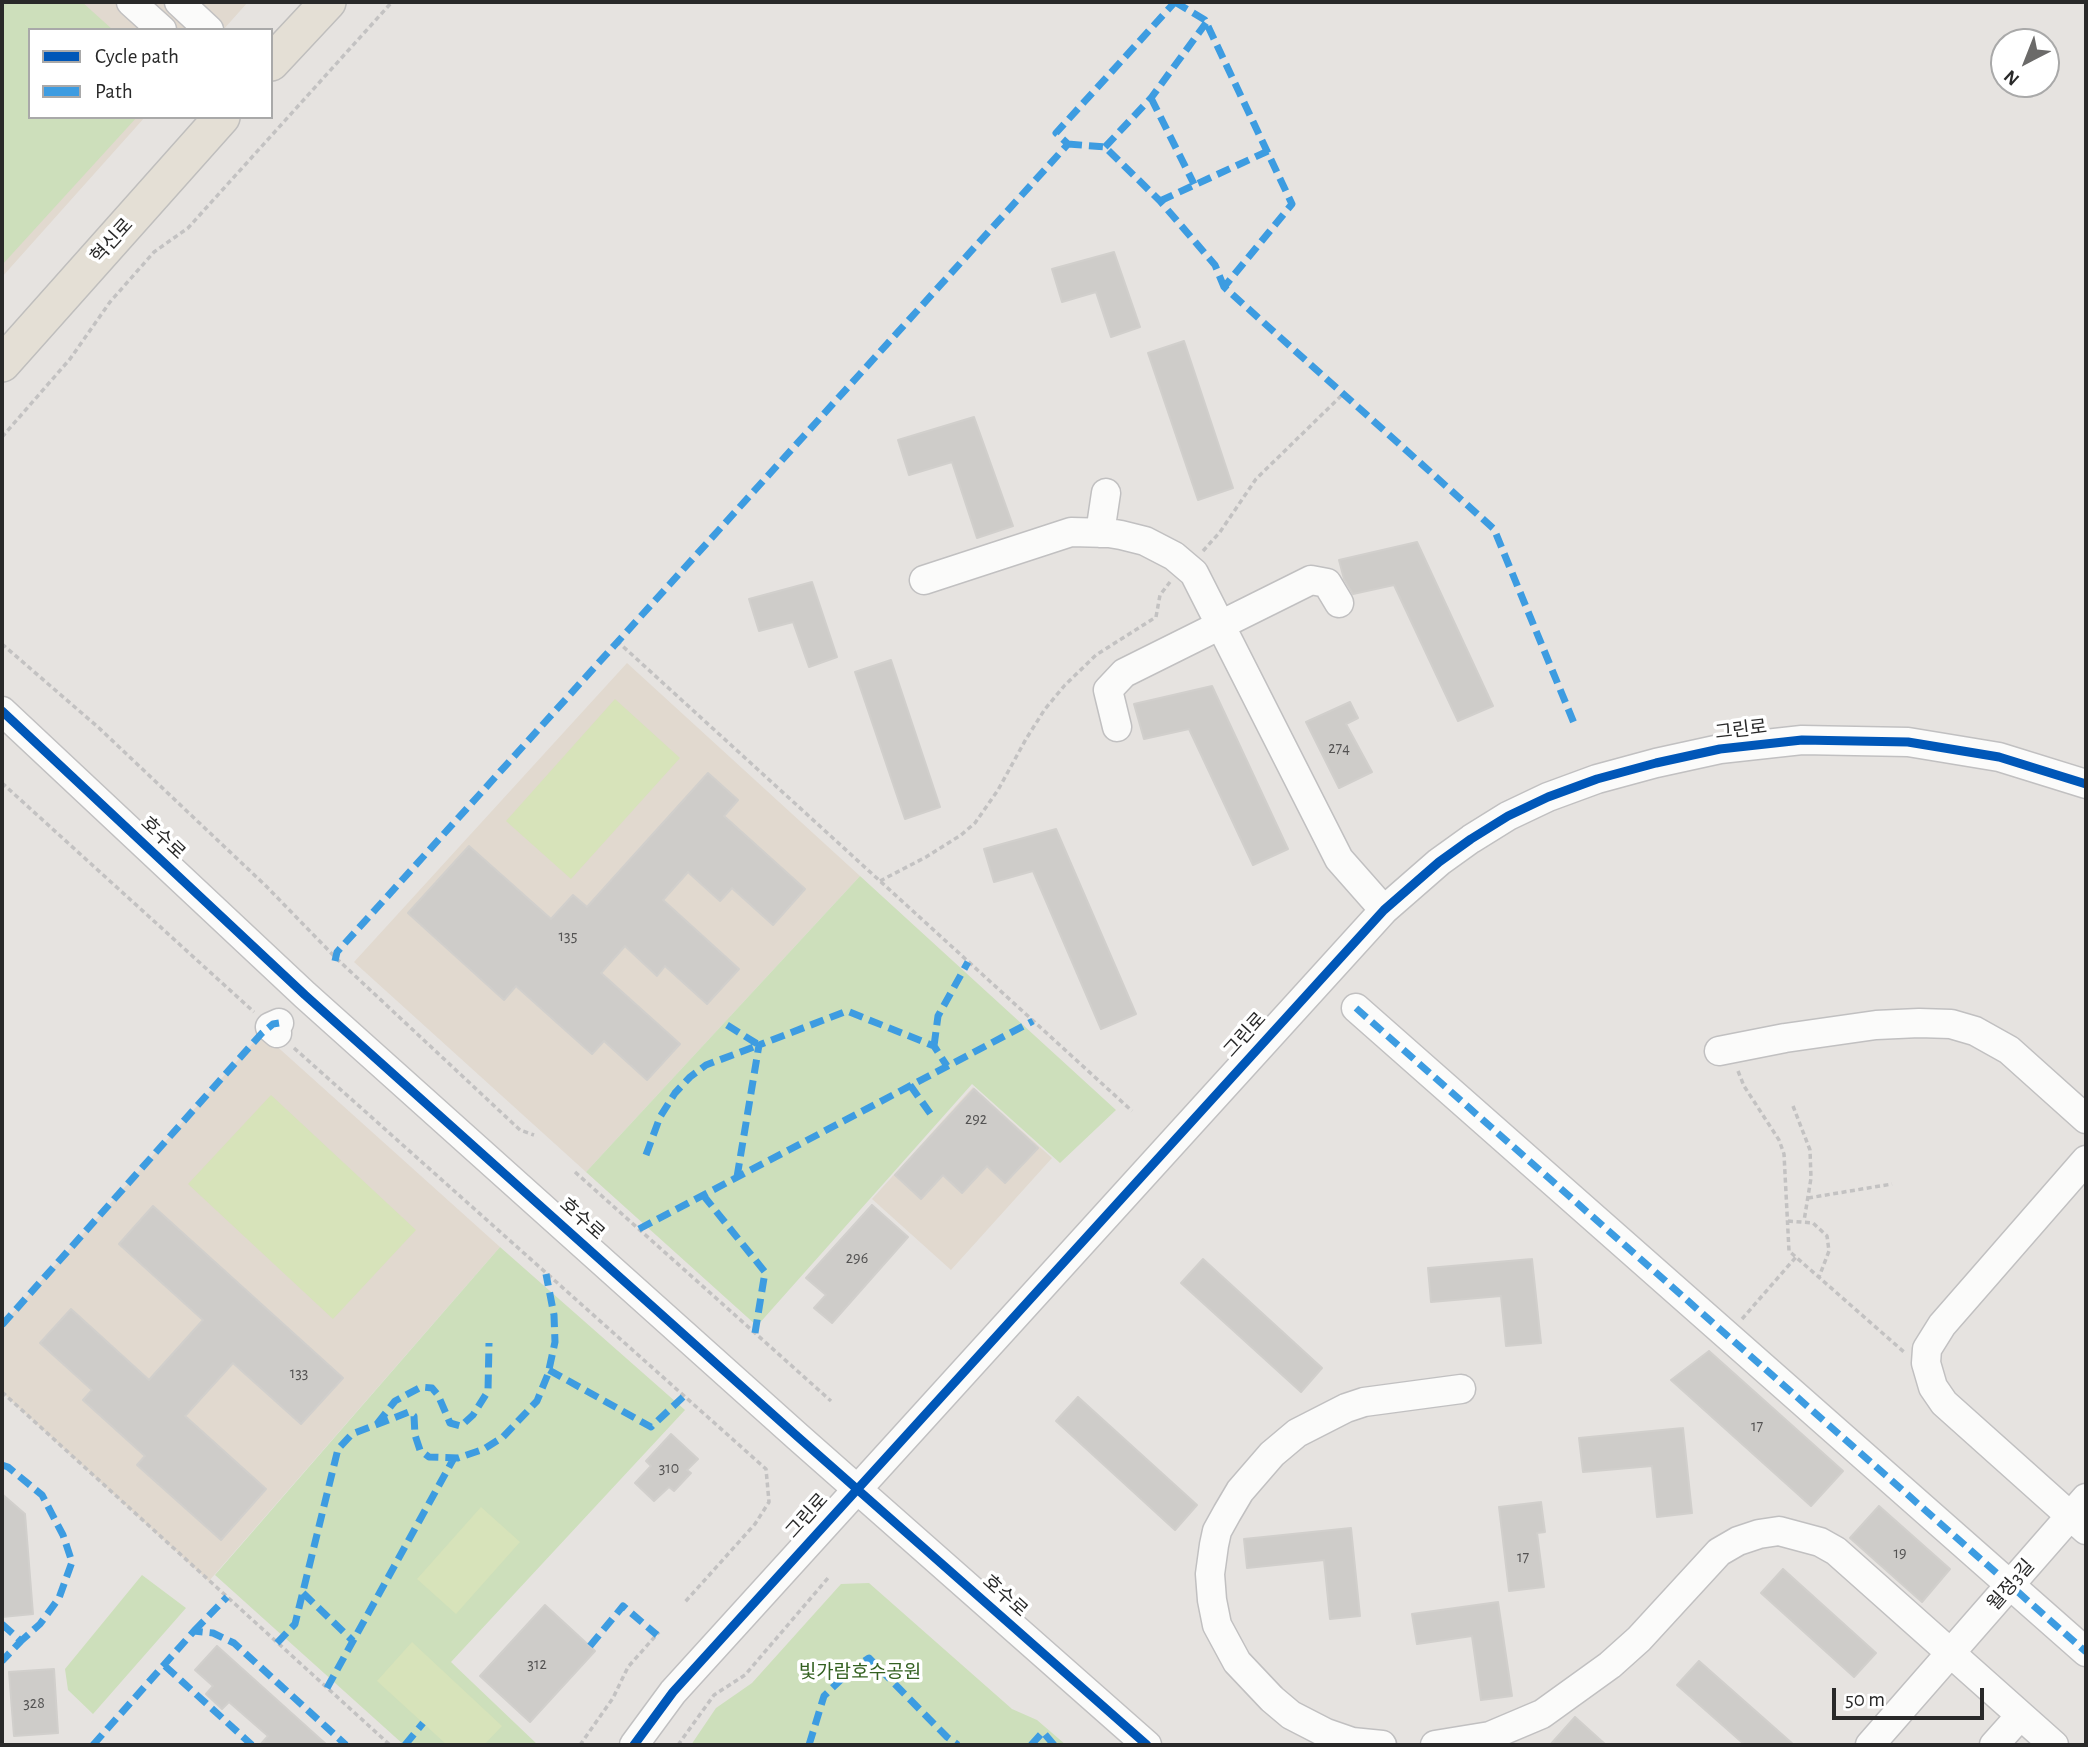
<!DOCTYPE html>
<meta charset="utf-8">
<style>
body{margin:0}
#map{position:relative;width:2088px;height:1747px;overflow:hidden;background:#e6e3e0;font-family:"Alegreya Sans",sans-serif}
canvas{display:block}
.frame{position:absolute;inset:0;border:4px solid #292929;pointer-events:none}
.legend{position:absolute;left:28px;top:28px;width:245px;height:91px;box-sizing:border-box;background:#fff;border:2px solid #a9a9a9;margin:0;padding:9px 12px;list-style:none;font-size:21px;color:#292929}
.legend li{display:flex;align-items:center;gap:14px;height:35px}
.legend b{width:35px;border:2px solid #a9a9a9}
.north{position:absolute;left:1990px;top:28px;width:70px;height:70px;box-sizing:border-box;background:#fff;border:2px solid #a9a9a9;border-radius:50%;rotate:222deg;font-size:19px;font-weight:700;line-height:28px;text-align:center;color:#292929}
.north::after{content:'';display:block;margin:auto;width:24px;height:32px;background:#6b6a69;clip-path:polygon(50% 0,100% 100%,50% 72%,0 100%)}
.scale{position:absolute;left:1832px;top:1688px;width:152px;height:32px;box-sizing:border-box;border:4px solid #292929;border-top:0;padding-left:9px;font-size:21px;line-height:24px;white-space:nowrap;color:#292929;-webkit-text-stroke:5px #fff;paint-order:stroke}
</style>
<div id="map">
<canvas width="2088" height="1747"></canvas>
<div class="frame"></div>
<ul class="legend">
<li><b style="height:9px;background:#0057b8"></b>Cycle path</li>
<li><b style="height:9px;background:#3d9ce1"></b>Path</li>
</ul>
<div class="north">N</div>
<div class="scale">50 m</div>
</div>
<script>
const context = document.querySelector('canvas').getContext('2d');
context.lineJoin = 'round';
function paint(path, color) { context.fillStyle = color; context.fill(path, 'evenodd'); }
const poly = rows => new Path2D(rows.map(r => 'M' + r).join(''));
function strokePath(path, color, width, dash) { context.strokeStyle = color; context.lineWidth = width; context.lineCap = dash ? 'butt' : 'round'; context.setLineDash(dash || []); context.stroke(path); }
function drawText(font, color, halo, rows, align = 'center') {
  context.font = font + ' "Alegreya Sans","Noto Sans KR",sans-serif'; context.lineWidth = 7; context.setLineDash([]); context.textBaseline = 'middle'; context.strokeStyle = halo; context.fillStyle = color; for (const [text, x, y, turn = 0] of rows) {
    context.save(); context.translate(x, y); context.rotate((+turn || 0) * Math.PI / 180); context.textAlign = isNaN(turn) ? turn : align; if (halo) context.strokeText(text, 0, 0); context.fillText(text, 0, 0); context.restore();
  }
}
paint(poly([
 [2,2,248,2,223,30,30,30,30,117,145,117,2,277],
 [627,663,860,876,586,1172,354,962],
 [262,1033,500,1247,209,1581,2,1392,2,1325],
 [973,1087,1052,1158,951,1270,872,1199]
]), '#e1d9cf');
paint(poly([
 [2,2,82,2,113,30,30,30,30,117,137,117,2,265],
 [860,876,1116,1110,1060,1163,972,1084,757,1326,586,1172],
 [500,1247,685,1410,451,1662,538,1745,404,1745,215,1575],
 [142,1575,186,1608,93,1714,68,1690,65,1669],
 [869,1583,1012,1709,1037,1720,1066,1745,691,1745,716,1708,752,1683,841,1584]
]), '#cddfbb');
paint(poly([
 [615,699,680,758,571,879,506,821],
 [271,1095,416,1230,333,1319,188,1184],
 [481,1507,520,1542,456,1614,417,1579],
 [412,1642,502,1726,484,1745,447,1745,377,1681]
]), '#d7e3ba');
const building = poly([
 [1114,252,1140,327,1111,337,1096,292,1062,302,1052,269,1114,252],
 [1184,341,1233,488,1198,500,1148,353,1184,341],
 [974,417,1013,526,977,538,952,462,909,475,898,440,974,417],
 [1417,542,1493,706,1458,721,1394,585,1353,594,1344,579,1339,560,1417,542],
 [812,582,837,657,809,667,793,622,759,631,749,599,812,582],
 [891,660,940,807,905,819,855,672,891,660],
 [1212,686,1288,849,1253,865,1189,729,1144,739,1134,704,1212,686],
 [1350,702,1358,718,1346,724,1372,772,1339,788,1306,722,1350,702],
 [708,773,738,800,724,816,805,889,773,925,732,888,720,901,688,872,663,900,739,969,707,1004,665,966,657,976,625,946,601,973,680,1044,647,1080,604,1041,592,1054,516,986,504,1000,408,913,469,846,551,919,573,895,587,907,708,773],
 [1056,829,1136,1014,1101,1029,1033,871,994,882,984,849,1056,829],
 [974,1089,1038,1148,1005,1183,987,1166,962,1193,943,1175,921,1199,895,1175,974,1089],
 [872,1205,908,1237,832,1323,814,1308,826,1295,806,1278,872,1205],
 [153,1206,343,1378,301,1424,233,1363,185,1416,266,1489,221,1540,137,1465,145,1456,83,1400,92,1390,40,1343,71,1309,149,1380,203,1320,119,1244,153,1206],
 [1203,1259,1322,1368,1301,1392,1181,1283,1203,1259],
 [1532,1259,1541,1343,1506,1346,1501,1296,1431,1302,1428,1268,1532,1259],
 [1709,1351,1843,1471,1811,1506,1671,1380,1709,1351],
 [1078,1397,1197,1505,1175,1530,1056,1421,1078,1397],
 [1683,1428,1692,1513,1657,1517,1652,1466,1583,1472,1579,1438,1683,1428],
 [671,1434,698,1459,687,1470,691,1473,674,1491,669,1487,654,1501,635,1483,651,1466,646,1461,671,1434],
 [2,1494,25,1514,33,1614,2,1617,2,1494],
 [1541,1502,1545,1532,1537,1533,1544,1587,1509,1591,1499,1507,1541,1502],
 [1879,1506,1950,1569,1922,1602,1850,1538,1879,1506],
 [1351,1528,1360,1616,1330,1619,1324,1560,1247,1568,1244,1539,1351,1528],
 [1783,1569,1876,1653,1854,1677,1761,1593,1783,1569],
 [1498,1602,1512,1696,1481,1700,1472,1636,1417,1644,1412,1614,1498,1602],
 [545,1605,595,1651,530,1722,480,1676,545,1605],
 [217,1646,327,1745,260,1745,268,1736,229,1702,222,1709,206,1694,213,1686,195,1670,217,1646],
 [1699,1661,1794,1745,1745,1745,1677,1685,1699,1661],
 [54,1669,58,1733,14,1736,9,1672,54,1669],
 [1575,1717,1606,1745,1550,1745,1575,1717]
]);
paint(building, '#ceccc9');
strokePath(building, '#d1cfcc', 2);
const minor = poly([
 [131,2,162,30],
 [179,2,209,30],
 [1100,533,1106,493],
 [924,580,1071,532,1109,533,1121,535,1145,541,1174,556,1194,573,1339,859,1384,910],
 [2,711,305,995,798,1437,1147,1745],
 [1117,727,1108,690,1124,673,1311,580,1327,583,1339,603],
 [1356,1008,2086,1652],
 [277,1033,270,1027,279,1023],
 [1719,1051,1785,1038,1876,1025,1919,1023,1951,1024,1975,1031,2009,1050,2086,1119],
 [2086,1160,1942,1325,1927,1349,1926,1363,1933,1387,1944,1403,2086,1530],
 [634,1745,673,1692,1384,910,1439,862,1471,839,1508,816,1548,797,1597,779,1656,763,1720,749,1802,740,1908,742,1999,757,2086,784],
 [1382,1745,1352,1742,1326,1733,1291,1715,1272,1699,1237,1662,1217,1625,1212,1600,1210,1574,1214,1545,1217,1531,1227,1513,1240,1491,1272,1454,1297,1433,1346,1408,1364,1402,1461,1389],
 [1435,1745,1490,1736,1542,1714,1610,1665,1639,1639,1719,1552,1738,1541,1759,1534,1779,1531,1820,1542,1836,1551,2054,1745],
 [1870,1745,2086,1498],
 [1994,1745,2020,1716]
]);
const major = poly([
 [271,63,328,2],
 [2,364,222,117]
]);
strokePath(minor, '#c1c0c1', 31);
strokePath(major, '#bfbebd', 38);
strokePath(poly([
 [2,437,70,359,110,302,154,252,188,228,392,2],
 [1203,551,1220,532,1256,479,1343,394],
 [617,641,1132,1111],
 [2,644,99,728,266,886,336,958,520,1130,534,1135],
 [2,783,254,1012],
 [880,881,926,857,961,835,975,823,998,790,1026,739,1045,709,1065,685,1096,655,1156,617,1160,595,1170,582],
 [294,1048,766,1469,769,1502,755,1524,685,1602],
 [1738,1071,1744,1086,1779,1140,1784,1154,1789,1251,1904,1352],
 [1793,1106,1810,1150,1811,1178,1804,1221],
 [575,1172,831,1401],
 [1808,1198,1892,1184],
 [1788,1221,1813,1223,1827,1236,1829,1251,1819,1277],
 [1742,1319,1796,1257],
 [2,1392,390,1745],
 [580,1745,613,1698,628,1667,659,1632],
 [678,1745,714,1695,745,1675,828,1578]
]), '#c3c2c2', 3.5, [5, 3.5]);
strokePath(minor, '#fbfbfa', 28);
strokePath(major, '#e4dfd5', 35);
strokePath(poly([
 [1175,2,1205,20,1292,204,1224,287,1494,529,1576,728],
 [1151,98,1194,184],
 [1068,144,1105,147,1160,201,1215,265,1224,287],
 [1105,147,1151,98,1206,23],
 [1160,201,1268,151],
 [335,961,337,952,1068,144,1056,133,1175,2],
 [1356,1008,2086,1652],
 [727,1025,759,1045],
 [934,1046,938,1016,968,962],
 [910,1085,932,1116],
 [646,1155,660,1117,675,1093,690,1077,706,1065,759,1045],
 [737,1177,759,1045,847,1011,934,1046,947,1066],
 [703,1195,765,1272,755,1333],
 [639,1229,1033,1021],
 [2,1325,262,1033,273,1024,279,1023],
 [549,1370,651,1427,683,1397],
 [377,1424,395,1401,421,1387,432,1388,438,1395,450,1423,461,1426,473,1415,488,1391,489,1343],
 [2,1465,8,1467,42,1495,63,1535,72,1562,59,1598,40,1624,21,1641],
 [303,1593,353,1641],
 [2,1624,21,1641,2,1661],
 [194,1631,227,1597],
 [277,1643,295,1624,338,1449,352,1434,409,1412,414,1416,415,1435,420,1450,429,1457,458,1458,484,1449,503,1437,537,1401,548,1374,555,1342,554,1315,546,1274],
 [590,1646,623,1606,657,1635],
 [165,1666,252,1745],
 [327,1688,454,1458],
 [93,1745,194,1631,213,1633,234,1643,346,1745],
 [405,1745,423,1723],
 [809,1745,824,1696,851,1670,869,1658,947,1737,958,1745],
 [1031,1745,1043,1732,1054,1745]
]), '#3d9ce1', 7, [14, 7]);
strokePath(poly([
 [2,711,305,995,798,1437,1147,1745],
 [634,1745,673,1692,1384,910,1439,862,1471,839,1508,816,1548,797,1597,779,1656,763,1720,749,1802,740,1908,742,1999,757,2086,784]
]), '#0057b8', 9);
drawText('16px', '#535252', null, [
 ["274",1339,748],
 ["135",568,936],
 ["292",976,1119],
 ["296",857,1258],
 ["133",299,1373],
 ["17",1757,1426],
 ["310",669,1468],
 ["19",1900,1553],
 ["17",1523,1557],
 ["312",537,1664],
 ["328",34,1703]
]);
drawText('19px', '#292929', '#fff', [
 ["혁신로",112,241,-48],
 ["그린로",1741,730,-7],
 ["호수로",163,838,43],
 ["그린로",1245,1035,-48],
 ["호수로",582,1219,42],
 ["그린로",807,1516,-48],
 ["월정3길",2011,1585,-49],
 ["호수로",1005,1596,42]
]);
drawText('19px', '#336020', '#fff', [
 ["빛가람호수공원",860,1672]
]);
</script>
